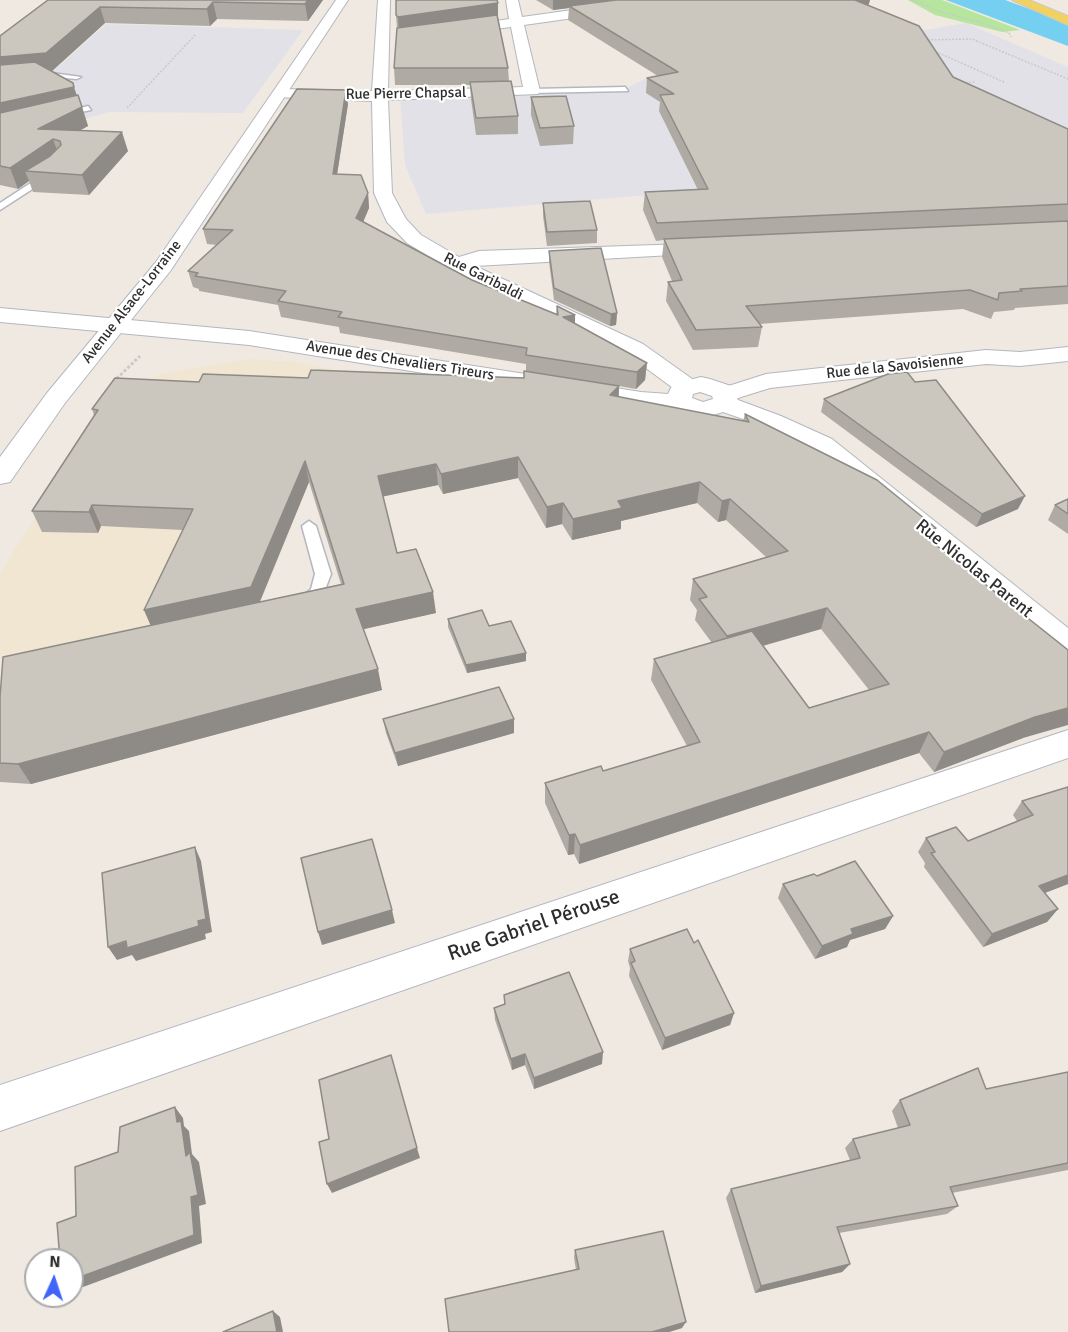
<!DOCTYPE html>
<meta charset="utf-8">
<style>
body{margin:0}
#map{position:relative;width:1068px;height:1332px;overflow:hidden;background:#efe9e1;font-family:Signika,sans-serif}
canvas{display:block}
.north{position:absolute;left:24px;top:1248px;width:60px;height:60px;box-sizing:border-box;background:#fff;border:2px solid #ababab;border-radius:50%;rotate:3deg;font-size:16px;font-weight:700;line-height:24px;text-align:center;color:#2e2e2e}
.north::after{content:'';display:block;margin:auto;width:21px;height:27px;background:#4264fb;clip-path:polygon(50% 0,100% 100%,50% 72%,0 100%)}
</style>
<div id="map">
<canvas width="1068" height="1332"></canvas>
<div class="north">N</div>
</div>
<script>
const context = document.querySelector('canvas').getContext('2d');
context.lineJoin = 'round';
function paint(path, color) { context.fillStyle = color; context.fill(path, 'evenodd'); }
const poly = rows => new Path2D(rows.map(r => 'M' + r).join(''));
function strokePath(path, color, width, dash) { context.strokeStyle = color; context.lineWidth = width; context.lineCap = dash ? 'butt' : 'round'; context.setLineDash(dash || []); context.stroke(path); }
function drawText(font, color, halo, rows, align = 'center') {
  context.font = font + ' Signika,sans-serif'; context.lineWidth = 4.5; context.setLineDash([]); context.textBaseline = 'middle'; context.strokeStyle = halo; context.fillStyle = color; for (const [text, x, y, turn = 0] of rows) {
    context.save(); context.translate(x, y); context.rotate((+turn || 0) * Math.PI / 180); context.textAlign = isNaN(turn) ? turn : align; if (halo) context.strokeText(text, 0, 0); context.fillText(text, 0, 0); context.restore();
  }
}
paint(poly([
 [871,7,926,30,966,23,1068,67,1068,159,426,214,405,165,400,95,625,89,655,74,741,61],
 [106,24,303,30,243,113,109,112,2,142,5,71,59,66]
]), '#e3e1e8');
paint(poly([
 [247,359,294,362,396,381,311,466,258,606,0,660,0,573,111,399,141,382,164,373]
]), '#f0e6d1');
paint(poly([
 [908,0,942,0,1020,30,1002,32,935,15]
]), '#b6e59e');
paint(poly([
 [946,0,1005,0,1068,23,1068,46]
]), '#75cff0');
const service = poly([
 [52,73,81,77,77,79,52,77,0,81,0,77,52,73],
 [625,87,628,91,532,93,528,91,532,89,625,87],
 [88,106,91,110,62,116,58,114,88,106],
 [46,173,54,175,0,210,0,203,46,173],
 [309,521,316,526,331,574,323,595,304,608,296,603,311,589,315,574,302,526,309,521]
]);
const minor = poly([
 [378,0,390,0,388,91,523,87,511,27,495,29,488,25,490,22,509,19,506,0,518,0,522,17,644,0,678,0,672,4,524,25,540,91,538,94,388,100,392,193,406,219,421,235,459,257,479,251,715,243,718,247,715,251,708,253,475,266,643,344,695,381,698,386,695,391,686,393,677,391,627,354,450,269,407,243,387,222,374,193,372,101,274,97,272,94,280,89,372,91,378,0],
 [1068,347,1068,361,1020,366,986,364,770,388,725,402,716,400,713,395,716,390,766,374,986,350,1020,352,1068,347],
 [1068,730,1068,758,0,1131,0,1085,1068,730]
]);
const tertiary = poly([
 [0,308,249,331,641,392,668,394,673,384,701,377,710,379,731,386,738,400,781,416,832,439,1068,628,1068,658,1057,654,814,451,763,426,723,412,704,418,676,410,641,408,249,345,0,322,0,308],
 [700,392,712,396,713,399,703,402,692,398,693,394,700,392]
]);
const secondary = poly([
 [336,0,348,0,171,270,65,403,10,482,0,484,0,457,47,393,156,262,336,0]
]);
const primary = poly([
 [1012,0,1029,0,1068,16,1068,25,1012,0]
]);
strokePath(service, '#b4b7c1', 3);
strokePath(minor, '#b4b7c1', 2);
strokePath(tertiary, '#b4b7c1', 2);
strokePath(secondary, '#b4b7c1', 2);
strokePath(primary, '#c9c9c9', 2);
strokePath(poly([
 [913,0,938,11,983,23,1009,33,1011,37],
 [924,40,972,39,1068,79],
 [932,50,1004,82],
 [962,83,975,82],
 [127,108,196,34]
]), '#c9c9c9', 1.5, [2, 1.5]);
strokePath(poly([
 [113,382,140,356]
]), '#c9c9c9', 3, [3, 2]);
paint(service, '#fff');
paint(minor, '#fff');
paint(tertiary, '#fff');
paint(secondary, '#fff');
paint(primary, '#f2d163');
paint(poly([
 [48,0,323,0,308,21,217,19,210,26,105,23,52,71,77,95,82,107,88,126,81,130,128,151,89,195,33,192,29,181,18,189,0,185,0,36],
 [536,0,870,0,868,5,953,77,1068,129,1068,304,1015,308,1014,310,994,312,991,319,963,309,759,324,762,327,758,347,693,350,666,301,668,282,672,281,662,257,664,240,656,241,643,210,645,192,698,190,659,111,660,102,646,93,647,78,658,76,568,20,569,8,553,10],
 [396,15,498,17,508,68,509,81,518,116,518,134,476,135,471,99,470,85,395,85,394,68,397,28],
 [531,97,574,126,573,144,540,146,531,115],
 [348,104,337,174,368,193,369,208,363,222,472,280,556,314,557,306,575,324,647,363,645,380,636,389,619,386,619,397,743,421,745,414,936,528,931,541,1023,738,934,772,919,753,579,864,574,854,568,855,545,803,545,783,603,771,687,746,651,680,654,659,712,643,695,620,697,610,690,600,693,579,766,557,726,520,718,522,697,503,621,521,621,529,572,540,562,524,546,528,518,478,443,494,438,485,383,496,397,553,436,613,363,629,382,690,31,784,0,782,0,697,151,625,144,610,183,530,101,526,98,533,42,532,32,511,94,415,92,409,199,382,308,378,524,378,526,372,526,364,340,333,339,327,281,317,278,305,199,291,199,289,193,287,188,271,217,245,207,244,203,229],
 [309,482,341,584,260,602],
 [821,629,869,690,809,708,763,646],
 [543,203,597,230,597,243,547,246,543,216],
 [549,251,617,313,616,325,610,326,554,300,549,262],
 [824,399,1018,509,976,527,821,412],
 [1068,499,1068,534,1048,520,1055,505],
 [448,619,489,626,526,653,526,661,467,673,448,627],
 [383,719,514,719,514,733,398,766,386,733],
 [1068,787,1068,884,1045,893,1058,909,1047,922,983,947,924,867,925,863,918,852,926,838,968,841,1017,821,1013,815,1022,801],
 [817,876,893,916,885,929,850,940,847,947,815,959,778,898,783,884],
 [694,943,734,1013,730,1025,662,1050,629,976,630,968,628,961,630,949],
 [504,995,602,1064,534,1089,525,1065,512,1070,495,1020,494,1008,504,1004],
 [1068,1072,1068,1170,952,1193,958,1206,947,1214,839,1233,850,1264,842,1272,755,1293,726,1198,731,1189,850,1160,845,1148,853,1139,898,1128,892,1111,900,1100,986,1089],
 [575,1250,682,1328,669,1332,449,1332,576,1270,574,1258]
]), '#afaba4');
paint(poly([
 [308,0,323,0,308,21,305,4],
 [553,0,628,0,569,6,569,8,553,10],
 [847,0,870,0,868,7],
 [213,2,217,19,210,26,207,9],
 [498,3,498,17,399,31,398,17],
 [100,7,105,23,52,71,0,75,0,57],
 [74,87,80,105,0,124,0,103],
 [346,90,348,104,335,188,333,174],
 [82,107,88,126,60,141,53,139,60,159,25,171,29,181,18,189,10,168,38,129],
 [122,132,128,151,89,195,82,175],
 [368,193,369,208,358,234,356,218],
 [617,313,616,325,610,326,611,314],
 [575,315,575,331,563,317],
 [647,363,645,380,636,389,637,372],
 [619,386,618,407,610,395],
 [518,457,518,478,443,494,441,474],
 [305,461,309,482,257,608,153,631,144,610],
 [436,464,438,485,381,497,378,476],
 [700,482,697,503,621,521,621,529,572,540,573,519,618,501],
 [1025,496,1018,509,976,527,982,514],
 [730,499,726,520,718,522,722,501],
 [563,503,562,524,546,528,547,507],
 [92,505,101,526,98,533,89,512],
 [936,528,927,549,922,534],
 [433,592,436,613,360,630,356,609],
 [827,608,821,629,723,657,727,636],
 [526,653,526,661,467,673,466,665],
 [378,669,382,690,31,784,18,764],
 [1068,708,1068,725,1023,738,934,772,944,752,1035,717],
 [514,719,514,733,398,766,395,753],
 [929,732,919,753,579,864,580,845],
 [575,834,574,854,568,855,569,835],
 [195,847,201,861,212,932,205,934,206,939,136,961,132,955,117,960,108,947,198,921],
 [1068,875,1068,884,1029,899,1039,886],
 [1058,909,1047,922,983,947,992,934],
 [392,910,395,923,322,945,318,932],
 [893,916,885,929,850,940,847,947,815,959,822,946,851,929],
 [734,1013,730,1025,662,1050,665,1038],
 [603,1052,602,1064,534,1089,534,1078],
 [525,1054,525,1065,512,1070,511,1059],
 [175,1107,183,1118,184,1126,189,1131,192,1154,199,1162,206,1204,199,1206,202,1243,83,1287,72,1281,72,1280,186,1156,177,1122],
 [417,1148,420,1158,332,1193,327,1184],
 [850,1264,842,1272,755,1293,761,1286],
 [273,1311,280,1317,283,1332,277,1332],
 [686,1322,682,1328,669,1332,652,1332]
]), '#8e8b86');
const building = poly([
 [48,0,308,0,305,4,213,2,207,9,100,7,46,53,0,57,0,36,48,0],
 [396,0,497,0,498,3,398,17,396,15,396,0],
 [616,0,855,0,919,26,953,77,1068,129,1068,204,657,223,645,192,708,189,660,95,674,94,647,78,678,72,569,6,616,0],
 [497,15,508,68,394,68,397,28,497,15],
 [35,62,73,83,74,87,0,103,0,65,35,62],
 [511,81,518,116,476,118,470,82,511,81],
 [297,89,346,90,333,174,361,175,368,193,356,218,472,280,558,315,557,306,575,315,563,317,647,363,637,372,526,355,527,348,338,317,342,312,278,301,286,291,195,276,198,273,188,271,233,230,203,229,297,89],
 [78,95,82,107,38,129,122,132,82,175,25,171,50,156,61,145,60,141,53,139,10,168,0,166,0,113,78,95],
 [566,96,574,126,540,128,531,97,566,96],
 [590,201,597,230,547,232,543,203,590,201],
 [1068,221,1068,286,1020,289,1022,291,999,293,998,300,970,290,746,306,762,327,696,330,668,282,682,280,664,239,1068,221],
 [601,248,617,313,611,314,554,288,549,251,601,248],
 [311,370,524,378,524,371,619,386,610,395,749,422,745,414,877,480,936,528,922,534,1068,650,1068,708,1035,717,944,752,929,732,580,845,575,834,569,835,545,783,601,766,603,771,700,742,654,659,752,631,809,708,889,684,827,608,727,636,699,599,707,597,693,579,788,551,730,499,722,501,700,482,618,501,622,508,573,519,563,503,547,507,518,457,441,474,436,464,378,476,397,553,416,549,433,592,356,609,378,669,18,764,0,763,0,697,3,657,344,584,305,461,251,587,144,610,193,509,92,505,89,512,32,511,98,410,92,409,115,378,199,382,203,374,308,378,311,370],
 [907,372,915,382,936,380,1025,496,982,514,824,399,888,374,907,372],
 [1068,499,1068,514,1055,505,1068,499],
 [482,610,489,626,511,621,526,653,466,665,448,619,482,610],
 [499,687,514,719,395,753,383,719,499,687],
 [1068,787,1068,875,1039,886,1058,909,992,934,931,853,935,852,926,838,956,827,968,841,1033,815,1022,801,1068,787],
 [372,839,392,910,318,932,301,858,372,839],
 [195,847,206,919,198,921,199,926,127,948,126,941,108,947,102,873,195,847],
 [855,861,893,916,851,929,853,934,822,946,783,884,814,874,817,876,855,861],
 [687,929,694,943,698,940,734,1013,665,1038,631,963,635,961,630,949,687,929],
 [569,972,603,1052,534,1078,525,1054,511,1059,494,1008,505,1004,504,995,569,972],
 [391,1055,417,1148,327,1184,319,1142,329,1139,319,1080,391,1055],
 [978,1068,986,1089,1068,1072,1068,1163,950,1187,958,1206,837,1227,850,1264,761,1286,731,1189,860,1158,853,1139,910,1125,900,1100,978,1068],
 [175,1107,177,1122,181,1121,186,1156,190,1152,198,1195,191,1197,194,1235,72,1280,72,1260,60,1260,57,1223,76,1216,75,1167,118,1152,120,1127,175,1107],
 [663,1231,686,1322,652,1332,449,1332,445,1299,579,1269,575,1250,663,1231],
 [273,1311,277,1332,223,1332,273,1311]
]);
paint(building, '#cbc7bf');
strokePath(building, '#8e8b86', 1.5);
drawText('15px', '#2e2e2e', '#fff', [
 ["Rue Pierre Chapsal",406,94,-1],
 ["Rue Garibaldi",483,277,27],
 ["Avenue Alsace-Lorraine",132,302,-52],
 ["Avenue des Chevaliers Tireurs",400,361,9],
 ["Rue de la Savoisienne",895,367,-6]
]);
drawText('18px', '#2e2e2e', '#fff', [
 ["Rue Nicolas Parent",974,569,39]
]);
drawText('21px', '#2e2e2e', '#fff', [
 ["Rue Gabriel Pérouse",534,926,-19]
]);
</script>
